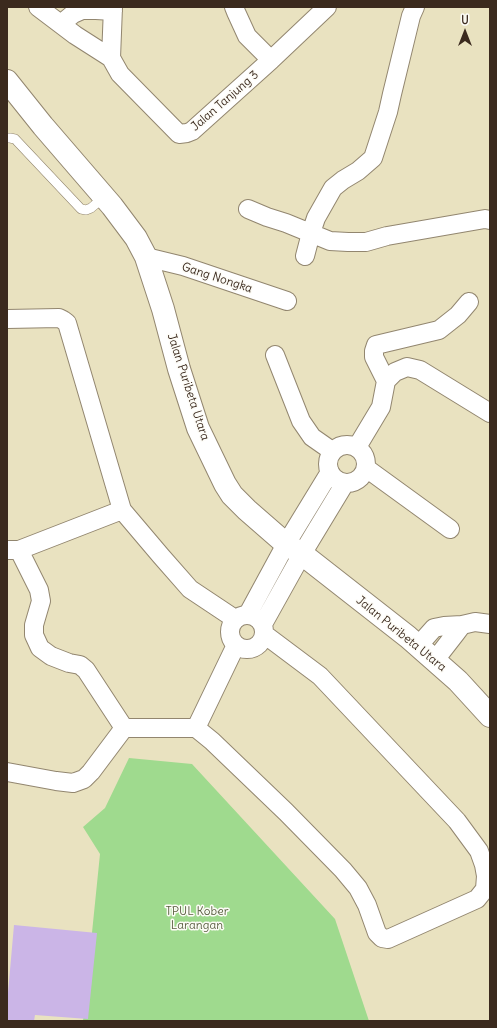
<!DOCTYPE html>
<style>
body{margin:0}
#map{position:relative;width:497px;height:1028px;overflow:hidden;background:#e9e2c0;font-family:Delius,sans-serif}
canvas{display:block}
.frame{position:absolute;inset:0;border:8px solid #3b2a1e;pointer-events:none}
.north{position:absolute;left:445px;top:12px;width:40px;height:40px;-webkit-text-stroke:3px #fdfcf7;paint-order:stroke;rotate:0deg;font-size:11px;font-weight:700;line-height:16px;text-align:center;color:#3b2a1e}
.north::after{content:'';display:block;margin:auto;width:14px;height:18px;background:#3b2a1e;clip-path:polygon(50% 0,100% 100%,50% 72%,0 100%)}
</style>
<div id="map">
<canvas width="497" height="1028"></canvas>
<div class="frame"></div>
<div class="north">U</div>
</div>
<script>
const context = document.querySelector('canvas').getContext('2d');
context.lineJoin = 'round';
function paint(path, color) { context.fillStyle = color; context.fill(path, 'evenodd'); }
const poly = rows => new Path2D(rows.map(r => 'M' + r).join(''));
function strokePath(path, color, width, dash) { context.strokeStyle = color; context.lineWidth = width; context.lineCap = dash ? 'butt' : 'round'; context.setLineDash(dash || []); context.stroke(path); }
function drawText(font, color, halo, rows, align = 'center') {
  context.font = font + ' Delius,sans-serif'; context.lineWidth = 3; context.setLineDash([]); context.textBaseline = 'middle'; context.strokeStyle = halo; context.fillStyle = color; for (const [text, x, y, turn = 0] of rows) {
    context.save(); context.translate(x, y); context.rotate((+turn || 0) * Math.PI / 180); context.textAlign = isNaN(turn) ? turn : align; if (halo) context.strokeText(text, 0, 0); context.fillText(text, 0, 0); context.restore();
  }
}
paint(poly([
 [129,758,192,764,335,919,369,1021,83,1021,100,854,83,827,105,808]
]), '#9fda8e');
paint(poly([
 [14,925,97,933,88,1019,35,1015,34,1021,7,1021,7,1004]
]), '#cbb5e7');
const service = poly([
 [7,138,10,138,15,139,81,209,86,210,91,208,104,197]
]);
const minor = poly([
 [38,7,75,35,111,58],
 [113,7,111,58,120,74,179,134,187,133,192,131,271,60,327,7],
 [234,7,236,12,247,36,271,60],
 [61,24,73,14,82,10,96,10,113,11],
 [248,209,267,217,286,223,330,241,348,242,366,242,387,236,485,219,490,220],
 [305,256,311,233,316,218,333,188,343,180,358,171,373,158,388,112,392,94,411,16,415,7],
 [146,257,183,266,287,301],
 [7,319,59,318,63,320,67,323,122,510,161,556,190,589,235,619],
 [275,355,301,421,312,437,332,451],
 [386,381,374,357,374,351,376,345,439,330,458,315,469,302],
 '328 464a19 19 0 1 1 38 0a19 19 0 1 1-38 0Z',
 [357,447,381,407,386,381,395,372,407,367,420,370,490,413],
 [366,468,450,529],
 [7,550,19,550,122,510],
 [19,550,39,590,41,601,34,625,34,635,40,648,51,656,69,663,80,665,86,670,124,728],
 [248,614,286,544,330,472],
 '230 632a17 17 0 1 1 34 0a17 17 0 1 1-34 0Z',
 [263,624,302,554,345,483],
 [236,645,196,728,212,741,286,812,343,870,358,888,367,905,377,933,382,938,388,939,477,899,485,889,486,876,484,865,479,851,457,821,320,676,264,634],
 [418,646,434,628,444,626,462,625,475,622,490,624],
 [435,660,456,633,462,625],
 [7,772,56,781,73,783,84,779,91,772,124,728,196,728]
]);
const tertiary = poly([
 [7,81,43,126,112,206,136,238,146,257,163,309,179,369,198,428,225,484,232,495,247,510,286,544,302,554,408,637,458,681,490,716]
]);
strokePath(service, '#92866f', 10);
strokePath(minor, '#92866f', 20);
strokePath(tertiary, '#92866f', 24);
strokePath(service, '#fff', 9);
strokePath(minor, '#fff', 18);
strokePath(tertiary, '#fff', 22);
drawText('12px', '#3b2a1e', '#fdfcf7', [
 ["Jalan Tanjung 3",225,101,-41],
 ["Gang Nongka",217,278,18],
 ["Jalan Puribeta Utara",188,387,72],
 ["Jalan Puribeta Utara",401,634,39]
]);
drawText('12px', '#595f40', '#fdfcf7', [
 ["TPUL Kober",197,912],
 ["Larangan",197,926]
]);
</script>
